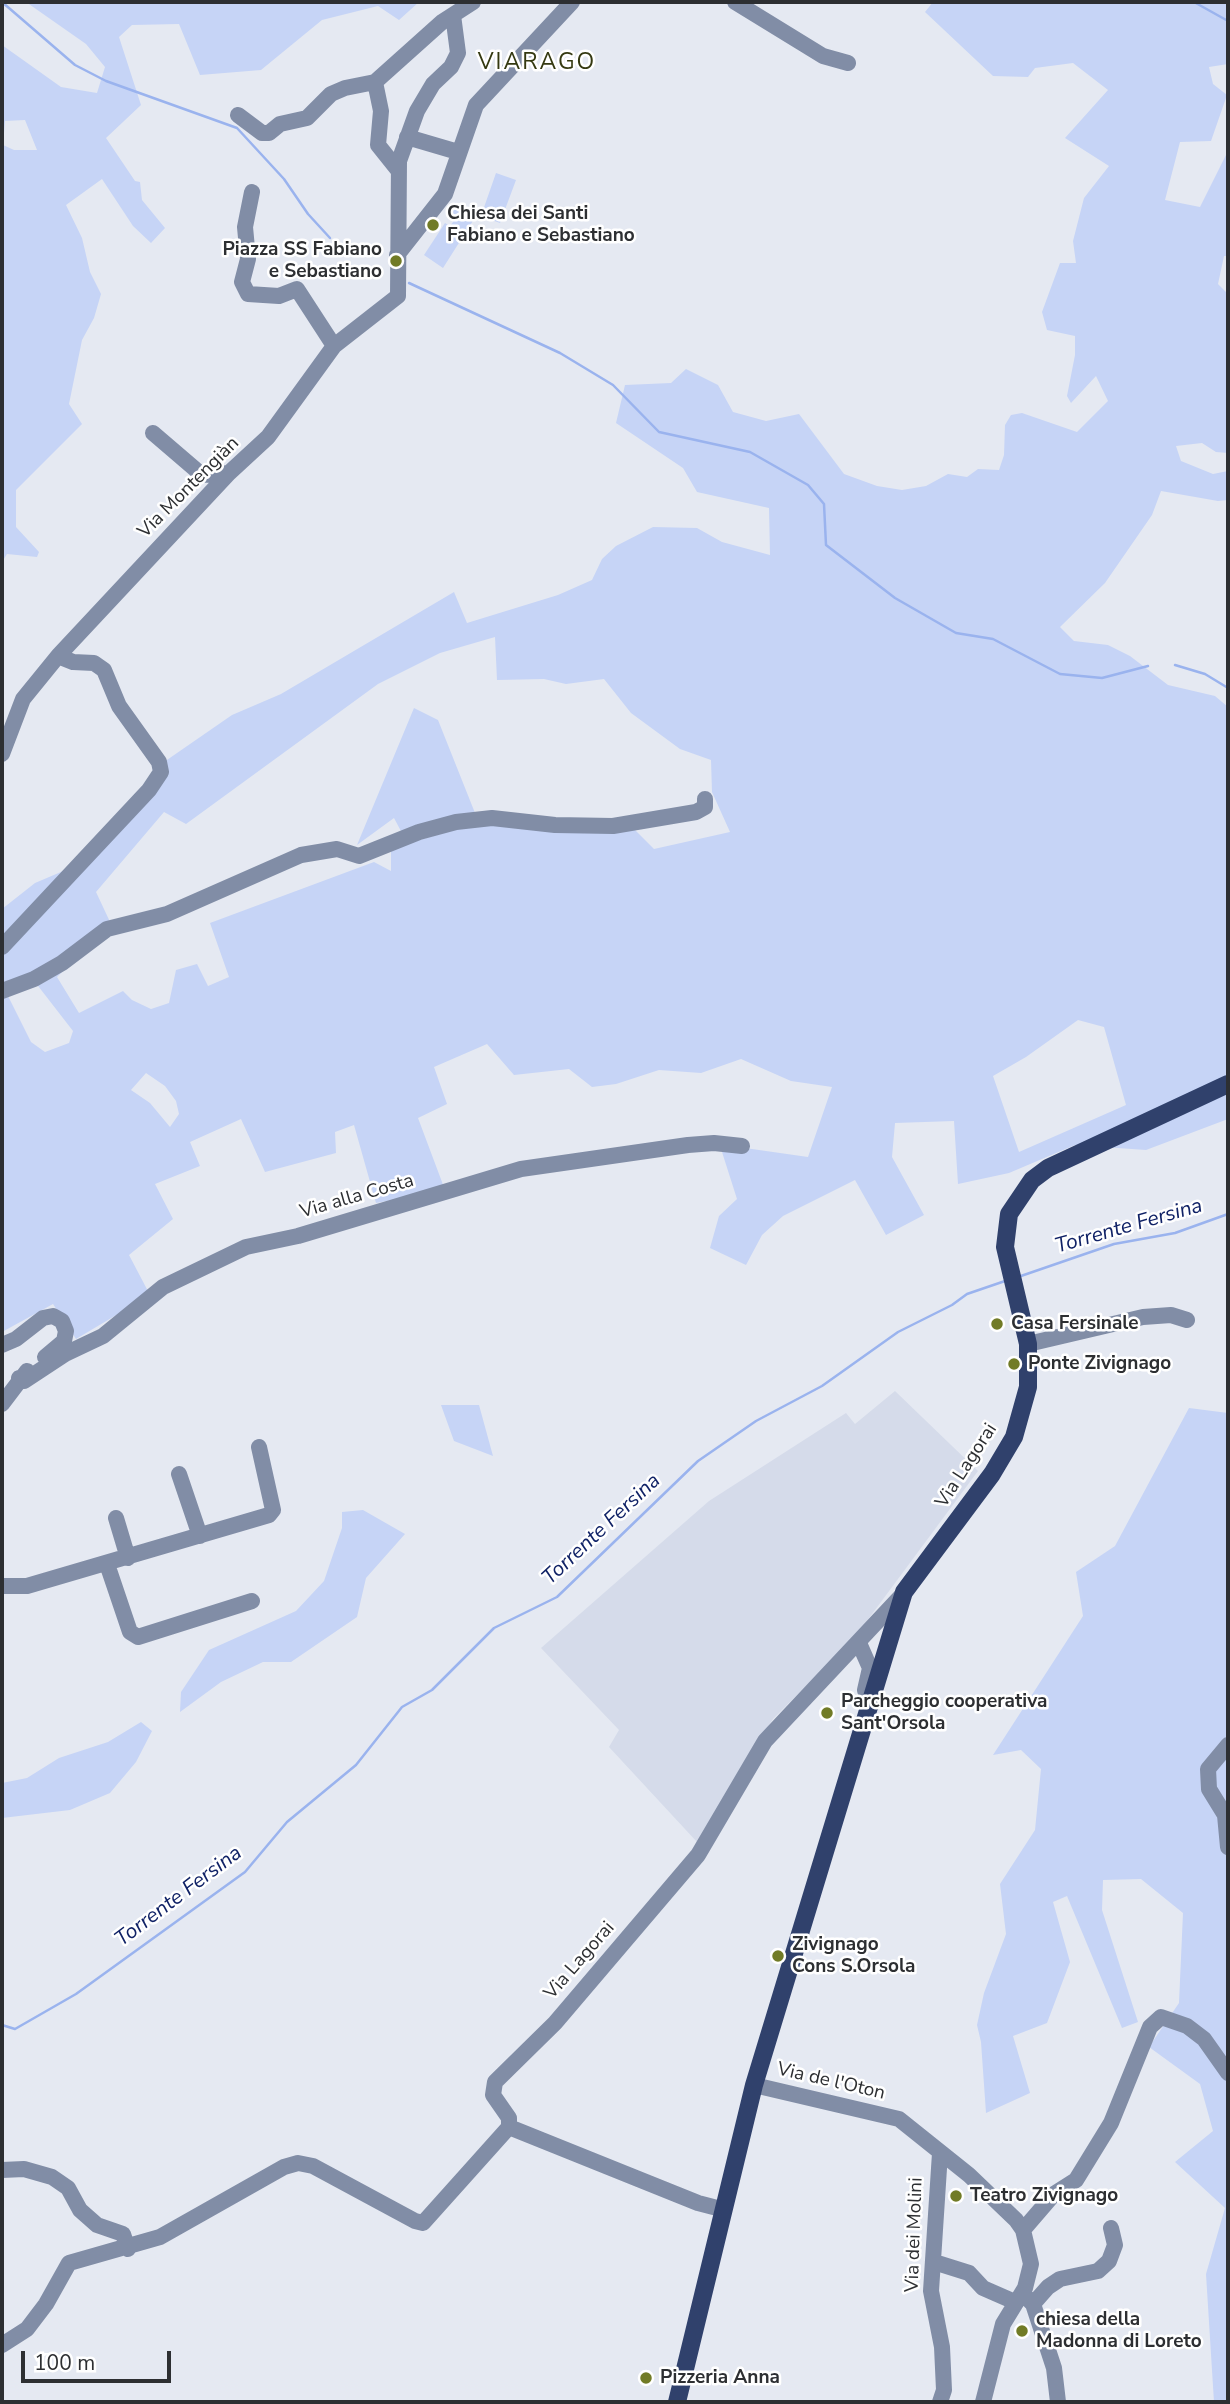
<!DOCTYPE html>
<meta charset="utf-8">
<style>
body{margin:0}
#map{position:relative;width:1230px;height:2404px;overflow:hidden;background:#e5e9f2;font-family:"Nunito Sans",sans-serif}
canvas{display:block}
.frame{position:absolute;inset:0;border:4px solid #2d2f32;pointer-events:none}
.scale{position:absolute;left:21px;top:2351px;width:150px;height:32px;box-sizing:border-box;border:4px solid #2d2f32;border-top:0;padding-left:9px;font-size:21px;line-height:24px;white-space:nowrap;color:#2d2f32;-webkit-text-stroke:5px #fff;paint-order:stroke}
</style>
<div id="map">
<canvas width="1230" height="2404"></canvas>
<div class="frame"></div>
<div class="scale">100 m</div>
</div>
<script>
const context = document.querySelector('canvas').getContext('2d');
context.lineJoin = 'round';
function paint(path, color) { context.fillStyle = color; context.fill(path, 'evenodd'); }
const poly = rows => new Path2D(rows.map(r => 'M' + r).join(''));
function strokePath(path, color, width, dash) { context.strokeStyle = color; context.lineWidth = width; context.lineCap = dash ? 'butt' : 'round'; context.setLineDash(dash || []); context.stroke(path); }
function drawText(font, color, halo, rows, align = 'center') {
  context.font = font + ' "Nunito Sans",sans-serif'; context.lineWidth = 5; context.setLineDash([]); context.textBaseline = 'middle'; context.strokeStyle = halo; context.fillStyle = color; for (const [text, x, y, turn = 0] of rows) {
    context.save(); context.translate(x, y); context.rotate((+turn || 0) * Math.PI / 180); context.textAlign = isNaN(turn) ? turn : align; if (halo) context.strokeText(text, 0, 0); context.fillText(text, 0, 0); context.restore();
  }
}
paint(poly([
 [895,1391,978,1471,855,1637,773,1719,697,1842,609,1747,619,1730,541,1648,709,1501,846,1413,855,1424]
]), '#d5dbea');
paint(poly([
 [26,2,419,2,399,20,378,6,322,20,261,70,200,75,179,24,132,25,119,37,141,105,106,138,135,181,140,182,142,200,165,228,151,243,133,226,102,179,66,205,82,238,90,272,101,294,94,318,82,340,69,404,82,424,16,490,16,527,39,552,37,557,7,554,2,562,2,45,61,87,97,93,105,67,86,44],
 [25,120,37,150,14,150,3,145,5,121],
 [933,2,1228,2,1228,64,1209,67,1213,84,1227,95,1211,141,1180,142,1165,200,1200,207,1228,151,1228,256,1224,256,1218,284,1228,294,1228,453,1216,452,1202,443,1176,446,1181,461,1213,474,1228,471,1228,500,1218,501,1161,491,1152,515,1105,583,1060,627,1074,641,1108,645,1130,656,1168,685,1215,696,1228,707,1228,1119,1146,1150,1075,1145,1009,1173,958,1184,954,1121,895,1123,892,1157,924,1215,886,1235,855,1180,783,1216,762,1235,746,1265,710,1248,719,1216,737,1199,722,1152,731,1146,808,1157,832,1087,791,1081,741,1059,701,1073,659,1070,616,1084,592,1087,569,1069,514,1075,487,1044,434,1067,447,1104,418,1118,445,1190,376,1203,354,1125,335,1132,336,1153,265,1172,241,1119,190,1142,200,1166,155,1184,173,1219,129,1255,150,1295,76,1339,53,1304,2,1332,2,909,35,883,75,866,164,762,232,715,281,694,454,592,467,623,558,595,592,580,602,559,616,546,653,527,697,528,722,542,770,555,769,508,697,492,683,468,616,423,625,385,671,383,686,369,718,385,733,412,766,421,799,414,844,474,877,486,902,490,926,486,948,474,967,477,978,469,999,470,1004,455,1005,425,1011,415,1022,413,1077,432,1108,401,1096,376,1071,403,1067,396,1075,355,1075,336,1047,330,1042,312,1060,263,1076,263,1073,241,1084,198,1109,166,1065,138,1108,90,1073,63,1035,68,1028,77,993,76,925,12],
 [495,637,497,680,544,679,566,684,604,679,631,713,680,749,711,760,712,792,730,832,654,849,628,823,475,824,391,848,391,871,374,862,210,923,229,977,208,986,197,964,176,970,169,1003,151,1009,132,1000,123,991,79,1013,57,977,111,924,96,892,164,812,186,824,378,684,440,653],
 [35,982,73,1031,69,1043,45,1052,31,1042,6,992],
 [1078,1020,1104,1027,1126,1105,1019,1152,993,1076,1026,1057],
 [146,1073,165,1086,176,1101,179,1114,170,1127,150,1103,131,1090],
 [496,173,516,180,500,223,481,216],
 [455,202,476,216,443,268,424,255,445,223,450,226,456,218,448,212],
 [414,708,438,720,475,813,402,833,394,818,357,845],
 [441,1405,479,1405,493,1456,454,1441],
 [1189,1408,1228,1413,1228,2402,1214,2402,1206,2274,1225,2208,1175,2162,1213,2131,1200,2084,1149,2047,1179,2003,1183,1913,1141,1879,1103,1880,1102,1910,1138,2022,1122,2028,1067,1896,1053,1902,1070,1962,1047,2023,1013,2036,1030,2093,986,2113,981,2042,977,2025,984,1993,1006,1934,1000,1884,1035,1830,1041,1769,1021,1750,993,1755,1083,1616,1076,1572,1115,1546],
 [363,1510,405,1534,366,1578,357,1617,291,1662,263,1662,221,1682,180,1712,181,1692,209,1650,296,1611,324,1581,342,1528,342,1512],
 [141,1722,152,1731,136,1762,110,1793,70,1810,2,1818,2,1783,27,1778,59,1758,108,1742]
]), '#c6d4f6');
strokePath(poly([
 [2,2,75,65,106,81,237,128,284,179,308,214,330,238],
 [1194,2,1228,21],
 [409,283,560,353,613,385,659,432,750,452,808,485,824,504,826,545,895,598,956,633,993,639,1060,674,1102,678,1148,666],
 [1175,665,1205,674,1228,688],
 [1018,1277,1114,1244,1175,1233,1228,1214],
 [2,2025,15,2029,76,1994,245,1872,287,1822,356,1765,402,1707,432,1690,494,1628,557,1597,698,1461,756,1421,822,1386,898,1332,952,1305,967,1294,1005,1281]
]), '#9ab3ee', 2.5);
strokePath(poly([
 [735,2,823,56,848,63],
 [375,82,442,22,473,2],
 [375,82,381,111,378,145,398,170],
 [238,115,262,133,269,133,280,124,307,118,331,94,345,88,375,82],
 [407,137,458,152],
 [252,192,245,227,248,259,242,282,248,294,279,296,297,289,334,346],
 [397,255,445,194,476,105,572,2],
 [153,433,202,475,229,473],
 [2,754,23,699,58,656,229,473,268,437,334,346,398,296,399,161,417,111,433,84,451,67,458,53,453,15],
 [2,947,149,790,161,772,159,762,119,706,104,670,94,663,73,662,58,656],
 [2,991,34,979,62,963,107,929,167,914,301,855,337,849,359,856,419,832,456,822,492,818,555,825,613,826,696,812,705,807,705,799],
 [1028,1344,1143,1317,1171,1315,1187,1320],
 [2,1345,16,1339,43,1318,53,1316,62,1321,66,1331,64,1341,45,1357],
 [19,1378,24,1381,65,1354,103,1336,163,1287,246,1247,298,1236,521,1169,688,1145,714,1143,742,1146],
 [2,1404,27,1371],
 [179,1474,200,1536],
 [116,1518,128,1558],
 [107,1564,130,1632,138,1637,252,1601],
 [2,1586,27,1586,269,1515,273,1510,259,1447],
 [859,1643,870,1668,865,1690,870,1706],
 [1228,1745,1208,1769,1209,1789,1225,1815,1228,1847],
 [754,2085,899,2119,969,2175,1016,2220,1023,2230,1031,2264,1025,2288,1003,2324,983,2402],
 [509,2127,509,2118,493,2095,495,2082,555,2023,698,1855,765,1741,904,1593],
 [509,2127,698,2203,721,2209],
 [940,2153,931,2291,942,2347,944,2390,940,2402],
 [2,2170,24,2169,52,2177,68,2188,80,2210,97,2225,123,2234,128,2249],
 [1023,2230,1054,2194,1076,2180,1111,2123,1150,2027,1161,2017,1187,2026,1204,2039,1228,2073],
 [934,2262,969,2273,983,2288,1015,2302],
 [1027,2298,1033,2304,1054,2368,1058,2402],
 [1033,2304,1048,2287,1060,2279,1098,2271,1109,2261,1115,2245,1111,2228],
 [2,2345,27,2329,46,2304,69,2263,160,2237,284,2167,298,2163,313,2166,415,2221,423,2223,509,2127]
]), '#818da6', 16);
strokePath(poly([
 [677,2402,754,2085,904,1592,992,1474,1014,1437,1028,1387,1028,1344,1005,1247,1009,1214,1032,1180,1048,1168,1228,1084]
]), '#30416c', 18);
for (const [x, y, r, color] of [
 [433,225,7,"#717b26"],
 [396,261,7,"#717b26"],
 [997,1324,7,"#717b26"],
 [1014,1364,7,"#717b26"],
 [827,1713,7,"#717b26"],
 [778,1956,7,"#717b26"],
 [956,2196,7,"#717b26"],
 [1022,2331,7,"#717b26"],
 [646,2378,7,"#717b26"]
]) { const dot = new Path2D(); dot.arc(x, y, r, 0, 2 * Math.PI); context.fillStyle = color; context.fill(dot); strokePath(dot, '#fff', 2.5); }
drawText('bold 19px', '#2d2f32', '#fff', [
 ["Chiesa dei Santi",447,214],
 ["Fabiano e Sebastiano",447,236],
 ["Piazza SS Fabiano",382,250,"right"],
 ["e Sebastiano",382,272,"right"],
 ["Casa Fersinale",1011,1324],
 ["Ponte Zivignago",1028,1364],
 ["Parcheggio cooperativa",841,1702],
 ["Sant'Orsola",841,1724],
 ["Zivignago",792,1945],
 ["Cons S.Orsola",792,1967],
 ["Teatro Zivignago",970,2196],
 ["chiesa della",1036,2320],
 ["Madonna di Loreto",1036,2342],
 ["Pizzeria Anna",660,2378]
], 'left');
drawText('19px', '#2d2f32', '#fff', [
 ["Via Montengiàn",189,488,-45],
 ["Via alla Costa",357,1197,-16],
 ["Via Lagorai",967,1466,-57],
 ["Via Lagorai",580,1961,-49],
 ["Via de l'Oton",831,2082,13],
 ["Via dei Molini",915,2235,-88]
]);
drawText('italic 21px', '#102266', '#fff', [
 ["Torrente Fersina",1129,1227,-16],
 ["Torrente Fersina",602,1530,-43],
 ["Torrente Fersina",179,1897,-37]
]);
context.letterSpacing = '2px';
drawText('23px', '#343911', '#fff', [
 ["VIARAGO",537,63]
]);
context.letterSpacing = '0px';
</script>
